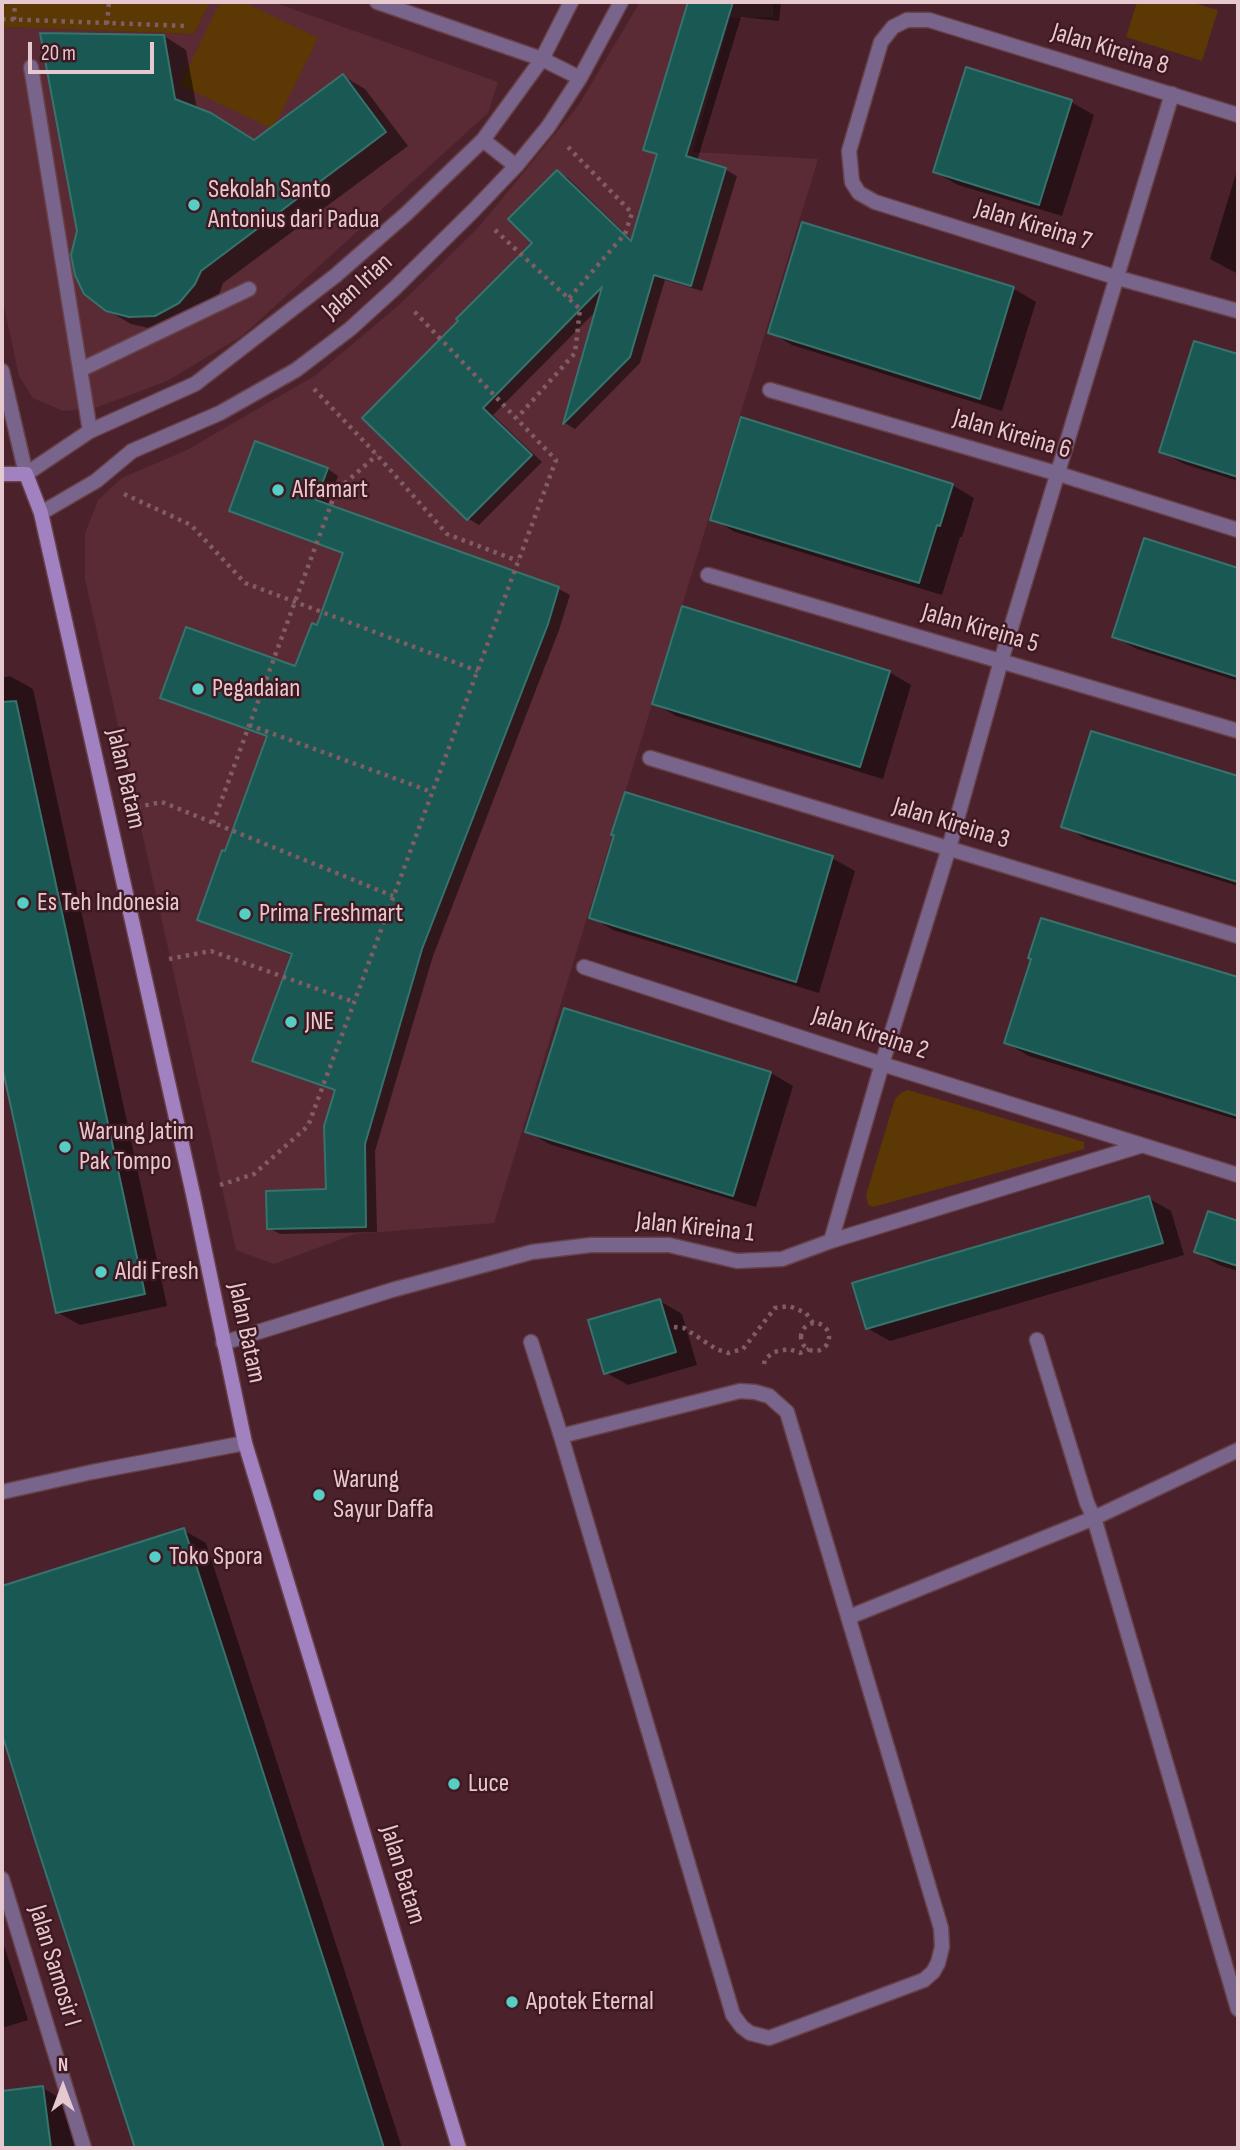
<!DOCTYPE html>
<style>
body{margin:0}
#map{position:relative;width:1240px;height:2150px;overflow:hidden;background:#4b222b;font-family:"Sofia Sans Condensed",sans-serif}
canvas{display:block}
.frame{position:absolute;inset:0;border:4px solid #e5c9ce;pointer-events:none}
.north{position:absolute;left:28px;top:2052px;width:70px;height:70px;-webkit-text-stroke:5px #3f1821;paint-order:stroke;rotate:0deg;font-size:19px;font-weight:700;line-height:28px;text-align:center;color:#e5c9ce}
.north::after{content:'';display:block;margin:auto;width:24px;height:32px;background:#e5c9ce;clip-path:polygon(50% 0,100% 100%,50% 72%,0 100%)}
.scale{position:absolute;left:28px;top:42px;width:126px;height:32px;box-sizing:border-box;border:4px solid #e5c9ce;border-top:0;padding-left:9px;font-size:21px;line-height:24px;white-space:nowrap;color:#e5c9ce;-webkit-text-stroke:5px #3f1821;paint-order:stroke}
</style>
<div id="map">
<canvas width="1240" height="2150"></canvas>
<div class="frame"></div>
<div class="north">N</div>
<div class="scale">20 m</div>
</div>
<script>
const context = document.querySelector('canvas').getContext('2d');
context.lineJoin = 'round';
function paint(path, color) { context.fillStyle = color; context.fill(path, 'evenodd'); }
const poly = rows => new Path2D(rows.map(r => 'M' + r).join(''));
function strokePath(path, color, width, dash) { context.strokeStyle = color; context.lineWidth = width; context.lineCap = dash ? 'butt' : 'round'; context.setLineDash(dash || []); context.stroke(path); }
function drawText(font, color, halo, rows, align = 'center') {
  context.font = font + ' "Sofia Sans Condensed",sans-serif'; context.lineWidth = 5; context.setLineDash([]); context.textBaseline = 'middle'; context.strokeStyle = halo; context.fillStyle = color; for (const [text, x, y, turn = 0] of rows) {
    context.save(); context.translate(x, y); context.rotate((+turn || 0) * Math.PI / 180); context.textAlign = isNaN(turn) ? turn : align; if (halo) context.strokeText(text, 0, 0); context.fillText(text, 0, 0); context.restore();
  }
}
paint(poly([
 [210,2,273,2,498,82,488,113,242,336,167,381,95,408,63,411,33,398,19,376,2,297,2,27,194,34],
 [640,2,773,2,773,17,730,18,693,152,818,159,494,1223,355,1234,274,1264,236,1250,85,579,85,534,98,500,122,478,187,450,316,375,400,304,478,228,578,106]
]), '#5b2b35');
paint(poly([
 [2,2,210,2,194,34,2,27],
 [220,2,243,2,318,38,273,129,180,85],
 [1137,2,1190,2,1218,10,1202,61,1126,37],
 [908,1090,1084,1142,1084,1149,873,1207,868,1205,866,1195,895,1099,901,1093]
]), '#5c3805');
paint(poly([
 [690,2,781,2,779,21,741,17,697,161,726,170,737,176,702,291,665,280,640,363,575,429,565,423,598,309,493,415,542,462,479,525,469,519,365,418,534,243,557,172,568,178,633,241,658,156,645,149],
 [164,36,186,50,197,109,255,142,343,76,365,89,408,146,223,283,218,297,153,329,131,324,107,310],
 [1071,102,1094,115,1062,216,958,185,935,172],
 [1238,167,1238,274,1210,259],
 [803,224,1014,289,1036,302,1002,411,792,345,770,332],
 [1195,343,1238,356,1238,481,1184,464,1161,451],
 [256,443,328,469,338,476,327,506,559,589,570,595,559,630,433,956,375,1151,377,1232,280,1234,269,1228,328,1191,336,1091,265,1066,254,1060,293,956,210,925,199,919,226,853,268,737,173,703,162,697,296,669,318,627,344,554,242,517,231,511],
 [952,485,974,498,962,537,960,537,942,595,735,532,713,519],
 [1145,541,1238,570,1238,681,1137,649,1114,637],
 [889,672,911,685,883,779,676,716,654,703],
 [10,676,33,689,167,1306,80,1325,57,1312,2,1057,2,678],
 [1092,734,1238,778,1238,886,1086,839,1064,826],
 [832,858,855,871,819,993,613,930,591,917],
 [1043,920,1238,980,1238,1120,1029,1056,1006,1043,1033,959],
 [565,1010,771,1073,793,1086,756,1207,549,1144,527,1131],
 [1148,1198,1171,1211,1184,1255,890,1341,867,1328],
 [1209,1213,1238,1222,1238,1271,1219,1265,1196,1252],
 [660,1301,682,1314,697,1365,628,1385,605,1372],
 [183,1530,206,1543,402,2148,137,2148,2,1729,2,1588],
 [2,1939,28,2020,2,2028],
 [43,2088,70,2104,76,2148,2,2148,2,2093]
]), '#0007');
const building = poly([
 [688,2,733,2,686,156,726,168,691,286,654,275,630,357,563,424,602,287,483,408,532,455,467,520,362,418,458,321,456,319,532,243,508,219,557,170,631,241,657,154,643,150,688,2],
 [40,33,164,35,175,99,211,113,254,140,343,74,386,132,201,271,195,284,179,303,155,316,129,317,106,311,84,294,75,275,71,255,77,231,40,33],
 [966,67,1072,100,1039,205,933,172,966,67],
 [802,222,1014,287,980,399,768,333,802,222],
 [1194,341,1238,354,1238,477,1159,452,1194,341],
 [741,417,953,484,940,526,937,525,919,583,710,520,741,417],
 [255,441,328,468,316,500,559,587,548,624,422,949,365,1144,366,1227,267,1229,266,1191,326,1189,324,1126,335,1090,252,1061,292,954,197,920,222,850,225,851,267,736,160,698,186,627,295,666,312,623,317,625,343,553,229,511,255,441],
 [1144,538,1238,568,1238,677,1112,637,1144,538],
 [682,606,890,671,860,767,652,704,682,606],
 [16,701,145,1294,56,1313,2,1066,2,702,16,701],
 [1091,731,1238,776,1238,882,1061,827,1091,731],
 [625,792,833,856,796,982,589,918,614,835,611,835,625,792],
 [1041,918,1238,977,1238,1116,1004,1043,1031,959,1028,958,1041,918],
 [564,1008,771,1072,733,1196,525,1132,564,1008],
 [1149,1196,1163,1243,866,1329,852,1283,1149,1196],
 [1208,1211,1238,1221,1238,1266,1194,1252,1208,1211],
 [660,1299,676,1352,604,1374,588,1320,660,1299],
 [184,1528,341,2013,384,2148,135,2148,36,1843,2,1734,2,1586,184,1528],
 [43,2086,51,2148,2,2148,2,2091,43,2086]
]);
paint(building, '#195853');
strokePath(building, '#37736d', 2);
const lane = poly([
 [31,67,90,431],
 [80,370,249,289]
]);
const street = poly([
 [377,2,542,59,580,78],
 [1238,115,929,20,907,20,893,27,881,42,849,151,852,182,859,193,875,202,1118,278,1238,311],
 [483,140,516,166],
 [2,371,26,474,90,431,195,384,335,276,406,214,483,140,542,59,571,2],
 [770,390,1059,474,1238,530],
 [41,513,96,481,132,451,220,413,296,370,350,329,394,289,474,210,516,166,548,127,580,78,621,2],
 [708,575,1238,731],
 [650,758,1238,936],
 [584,967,882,1064,1238,1175],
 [831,1241,882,1064,949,848,1001,661,1172,94],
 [1037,1340,1087,1503,1094,1518,1238,2009],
 [531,1342,561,1436,733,2015,742,2027,750,2033,769,2038,924,1980,933,1972,938,1963,942,1947,941,1928,787,1412,769,1396,755,1392,740,1391,561,1436],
 [223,1343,392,1290,532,1252,591,1245,669,1245,737,1261,782,1259,831,1241,1140,1146],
 [2,1492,92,1472,245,1443],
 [849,1617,1094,1518,1238,1450],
 [2,1879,84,2148]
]);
const secondary = poly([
 [2,474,26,474,41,513,193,1194,245,1443,459,2148]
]);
strokePath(lane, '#674048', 17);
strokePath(street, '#674048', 17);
strokePath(secondary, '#674048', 17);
strokePath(poly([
 [2,19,187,26],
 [14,20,15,2],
 [107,24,109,2],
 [568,147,632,213,625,234,569,298],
 [495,230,580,309,575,353,517,418],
 [314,389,377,455,447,534,518,561],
 [124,494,191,525,245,583,478,671],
 [249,725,432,792],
 [137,807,162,802,393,896],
 [213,823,336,491,377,455],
 [169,959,211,951,354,1002],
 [220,1185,254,1174,308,1126,556,460,412,309],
 '801 1337a14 14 0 1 1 28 0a14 14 0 1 1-28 0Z',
 [674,1327,684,1328,716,1349,728,1353,743,1349,775,1308,789,1306,806,1313,813,1323],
 [764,1364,765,1359,774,1352,789,1349,800,1353,809,1349]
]), '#805c63', 4.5, [3.5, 5]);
strokePath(lane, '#79658c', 14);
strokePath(street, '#79658c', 14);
strokePath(secondary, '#a281c0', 14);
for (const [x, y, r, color] of [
 [194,205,7,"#56cec4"],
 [278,490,7,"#56cec4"],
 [198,689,7,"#56cec4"],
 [23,903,7,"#56cec4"],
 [245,914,7,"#56cec4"],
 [291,1022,7,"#56cec4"],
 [65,1147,7,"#56cec4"],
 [101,1272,7,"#56cec4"],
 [319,1495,7,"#56cec4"],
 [155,1557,7,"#56cec4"],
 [454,1784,7,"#56cec4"],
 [512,2002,7,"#56cec4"]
]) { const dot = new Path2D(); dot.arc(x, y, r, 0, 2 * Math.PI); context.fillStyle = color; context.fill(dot); strokePath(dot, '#3f1821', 2.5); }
drawText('26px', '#e5c9ce', '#3f1821', [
 ["Jalan Kireina 8",1110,50,17],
 ["Jalan Kireina 7",1033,226,17],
 ["Jalan Irian",358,287,-42],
 ["Jalan Kireina 6",1012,435,16],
 ["Jalan Kireina 5",980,629,16],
 ["Jalan Batam",125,779,77],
 ["Jalan Kireina 3",951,824,17],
 ["Jalan Kireina 2",870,1034,18],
 ["Jalan Kireina 1",695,1228,6],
 ["Jalan Batam",246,1333,78],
 ["Jalan Batam",402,1875,73],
 ["Jalan Samosir I",54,1966,73]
]);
drawText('26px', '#e5c9ce', '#3f1821', [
 ["Sekolah Santo",208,190],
 ["Antonius dari Padua",208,220],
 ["Alfamart",292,490],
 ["Pegadaian",212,689],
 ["Es Teh Indonesia",37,903],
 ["Prima Freshmart",259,914],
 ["JNE",305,1022],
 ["Warung Jatim",79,1132],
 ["Pak Tompo",79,1162],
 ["Aldi Fresh",115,1272],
 ["Warung",333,1480],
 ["Sayur Daffa",333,1510],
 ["Toko Spora",169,1557],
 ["Luce",468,1784],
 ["Apotek Eternal",526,2002]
], 'left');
</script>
